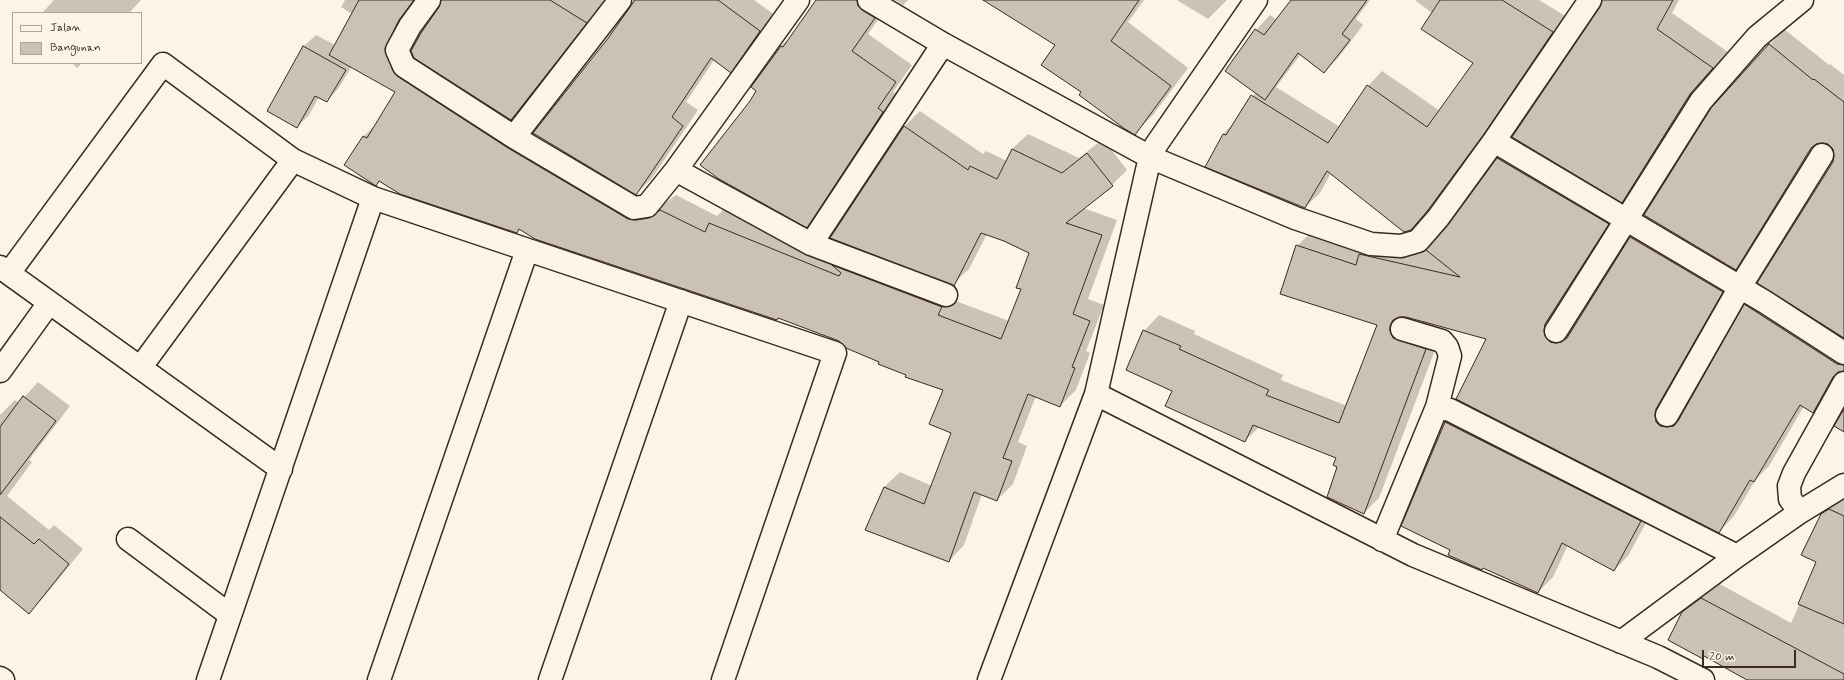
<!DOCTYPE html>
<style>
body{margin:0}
#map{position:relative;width:1844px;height:680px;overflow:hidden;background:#fcf5e5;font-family:Mynerve,sans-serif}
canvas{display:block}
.legend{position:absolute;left:12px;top:12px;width:130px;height:52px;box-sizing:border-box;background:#fcf5e5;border:1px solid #afa495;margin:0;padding:5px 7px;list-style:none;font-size:12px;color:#3b2a1e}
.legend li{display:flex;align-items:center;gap:8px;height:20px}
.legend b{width:20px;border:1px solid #afa495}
.scale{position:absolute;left:1702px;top:650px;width:94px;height:18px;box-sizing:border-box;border:2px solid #3b2a1e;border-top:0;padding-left:5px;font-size:12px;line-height:14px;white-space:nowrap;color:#3b2a1e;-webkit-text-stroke:3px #fcf5e5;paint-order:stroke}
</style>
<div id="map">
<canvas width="1844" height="680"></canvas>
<ul class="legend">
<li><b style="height:5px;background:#fcf5e5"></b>Jalan</li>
<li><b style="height:11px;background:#ccc2b3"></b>Bangunan</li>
</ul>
<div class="scale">20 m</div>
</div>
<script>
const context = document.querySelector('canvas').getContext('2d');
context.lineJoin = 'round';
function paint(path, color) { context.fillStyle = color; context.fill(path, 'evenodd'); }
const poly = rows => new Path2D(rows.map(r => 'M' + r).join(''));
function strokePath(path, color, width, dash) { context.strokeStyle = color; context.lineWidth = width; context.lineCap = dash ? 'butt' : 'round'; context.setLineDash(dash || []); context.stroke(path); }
paint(poly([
 [54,0,141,0,129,13,42,13],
 [345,0,417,0,408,55,523,133,643,204,652,205,665,203,676,195,717,216,725,208,848,250,957,291,953,300,1009,321,1022,289,1030,253,987,234,969,269,953,284,904,127,920,111,983,154,986,151,1007,161,1012,149,1028,134,1079,158,1103,139,1127,170,1112,185,1083,208,1117,220,1088,299,1104,305,1086,351,1090,353,1076,390,1060,406,1036,396,1018,442,1027,446,1013,484,997,500,982,494,964,545,949,561,884,487,900,472,932,486,952,433,944,390,907,374,840,340,779,317,520,228,516,232,380,180,376,184,364,136,378,122,396,92,352,66,338,89,326,101,319,97,309,115,297,127,304,46,316,35,335,45,352,14,341,7],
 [442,0,607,0,526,104,511,119],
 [633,0,754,0,775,15,746,56,730,71,714,60,686,102,698,110,652,178,636,194,534,133,631,8],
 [819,0,856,0,856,5,858,0,889,0,891,1,868,34,912,65,893,92,899,95,823,210,807,226,751,102,781,46,792,36],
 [895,0,908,0,903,5],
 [1087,0,1144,0,1128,22,1188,68,1153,115,1135,133],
 [1177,0,1227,0,1208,19],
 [1293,0,1370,0,1356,19,1363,25,1339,57,1324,72,1301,54,1276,87,1340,127,1368,86,1382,71,1440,111,1474,63,1432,13,1415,0,1539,0,1567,17,1498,118,1443,194,1410,229,1331,173,1320,193,1305,207,1223,134,1234,123,1256,92,1256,30,1270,15,1277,20],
 [1603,0,1679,0,1672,13,1728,52,1706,77,1638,186,1622,201,1601,7],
 [1784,29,1829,65,1830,64,1844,75,1844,337,1834,162,1835,155,1834,149,1829,144,1820,142,1751,254,1736,269,1712,109],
 [72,63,82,63,77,68],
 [1513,143,1623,208,1565,327,1574,328,1631,237,1646,222,1737,276,1676,411,1683,413,1745,305,1760,290,1844,343,1844,370,1828,397,1813,412,1804,406,1769,466,1756,479,1734,516,1719,532,1487,338,1404,316,1408,322,1441,334,1379,498,1364,513,1338,466,1337,457,1259,427,1245,441,1173,390,1144,331,1159,315,1195,331,1194,334,1283,375,1281,380,1347,406,1378,325,1297,246,1312,231,1375,239,1427,251,1449,226,1498,158],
 [38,382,70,406,29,460,32,462,7,496,49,530,54,525,83,549,43,598,29,612,0,588,0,415,15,400,19,403],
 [1460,408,1655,506,1628,556,1614,570,1568,545,1553,577,1538,592,1403,525,1445,422],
 [1844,495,1844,680,1749,680,1705,655,1702,658,1683,613,1698,598,1718,583,1791,623,1818,562,1821,515,1836,500]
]), '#0003');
const building = poly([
 [359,0,414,0,399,20,385,49,393,71,397,76,508,148,628,219,636,220,649,218,660,210,705,232,709,223,839,276,841,273,832,265,942,307,938,315,1001,339,1021,289,1016,288,1029,253,1004,241,981,233,954,286,830,238,904,126,968,170,970,166,997,179,1012,149,1062,173,1087,153,1113,186,1066,223,1102,235,1073,314,1090,321,1072,367,1075,368,1060,407,1028,394,1003,458,1012,461,997,501,974,492,949,562,865,530,884,487,924,504,951,433,929,424,943,390,905,377,906,375,878,364,879,362,846,348,839,341,778,318,777,320,535,239,519,229,517,233,400,194,379,181,376,186,344,165,363,136,367,138,395,92,329,55,359,0],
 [441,0,550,0,587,23,511,120,414,58,411,51,421,33,439,7,441,0],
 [635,0,718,0,760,31,731,73,711,58,672,117,683,126,636,195,533,133,609,37,635,0],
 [816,0,857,0,858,6,862,10,875,18,852,51,896,82,878,108,883,112,807,228,719,179,700,165,750,101,756,91,751,87,781,46,783,47,816,0],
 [983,0,1139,0,1111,41,1171,86,1135,135,1125,129,1079,95,1081,92,1041,65,1055,45,983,0],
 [1291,0,1367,0,1342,34,1350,40,1324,73,1298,53,1265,100,1225,71,1255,29,1264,35,1291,0],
 [1440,0,1502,0,1553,32,1484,134,1428,210,1411,230,1404,232,1327,171,1305,208,1205,167,1223,134,1226,135,1251,95,1328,143,1367,85,1427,127,1473,63,1421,29,1440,0],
 [1602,0,1673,0,1657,29,1713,68,1690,94,1622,203,1512,137,1600,7,1602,0],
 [1769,44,1813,80,1814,79,1844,102,1844,338,1757,283,1833,162,1834,156,1833,149,1828,144,1823,143,1816,144,1811,148,1736,270,1644,215,1711,108,1769,44],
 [303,46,346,70,327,102,315,96,297,128,267,111,303,46],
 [1497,158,1609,224,1545,324,1544,330,1545,336,1550,342,1555,343,1561,342,1567,338,1630,237,1723,292,1656,409,1655,415,1656,422,1660,426,1667,427,1674,426,1678,421,1744,304,1837,364,1844,365,1844,371,1838,372,1833,377,1813,413,1800,405,1754,482,1750,480,1719,533,1456,399,1486,339,1406,317,1399,317,1393,320,1390,326,1390,331,1393,338,1426,349,1364,514,1327,497,1337,467,1333,465,1336,458,1253,425,1245,442,1165,406,1172,391,1126,370,1143,330,1181,346,1179,349,1269,390,1266,395,1339,423,1377,325,1280,294,1296,245,1356,265,1359,254,1460,277,1426,250,1448,225,1497,158],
 [23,396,56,421,0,495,0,427,23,396],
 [1844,409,1844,432,1834,426,1844,409],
 [1445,422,1641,521,1614,571,1562,543,1538,593,1483,568,1482,570,1448,555,1450,550,1401,526,1445,422],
 [1829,509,1844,516,1844,624,1798,604,1816,562,1801,555,1821,514,1829,509],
 [0,517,34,544,39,539,69,564,29,614,0,590,0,517],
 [1701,598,1844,674,1844,680,1747,680,1704,656,1703,659,1668,640,1682,612,1701,598]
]);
paint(building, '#ccc2b3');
strokePath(building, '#3b2a1e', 1);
const minor = poly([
 [429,0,410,26,397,50,404,66,514,137,634,208,647,206,676,170,798,0],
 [869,0,943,44,1150,157,1295,218,1371,244,1401,246,1418,241,1438,218,1494,141,1590,0],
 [514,137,620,0],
 [1494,141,1765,302,1844,353],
 [676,170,811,244,946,295],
 [811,244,943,44],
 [0,267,281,469],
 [9,273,163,64,293,160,373,198,835,353,723,680],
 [1402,329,1442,341,1447,347,1450,356,1437,407],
 [1556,331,1701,101,1757,37,1802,0],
 [140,368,293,160],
 [0,371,49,303],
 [1096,394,1413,555,1658,657,1703,680],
 [1667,415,1740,287,1822,155],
 [1800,512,1790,499,1789,486,1794,473,1844,383],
 [128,539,230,615],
 [1382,540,1437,407,1450,410,1737,556],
 [1621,642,1737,556,1800,512,1844,485],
 [0,678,3,680],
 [208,680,373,198],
 [379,680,527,250],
 [550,680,681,301],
 [989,680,1096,394,1150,157,1156,145,1256,0]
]);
strokePath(minor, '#3b2a1e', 25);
strokePath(minor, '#fcf5e5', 22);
</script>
